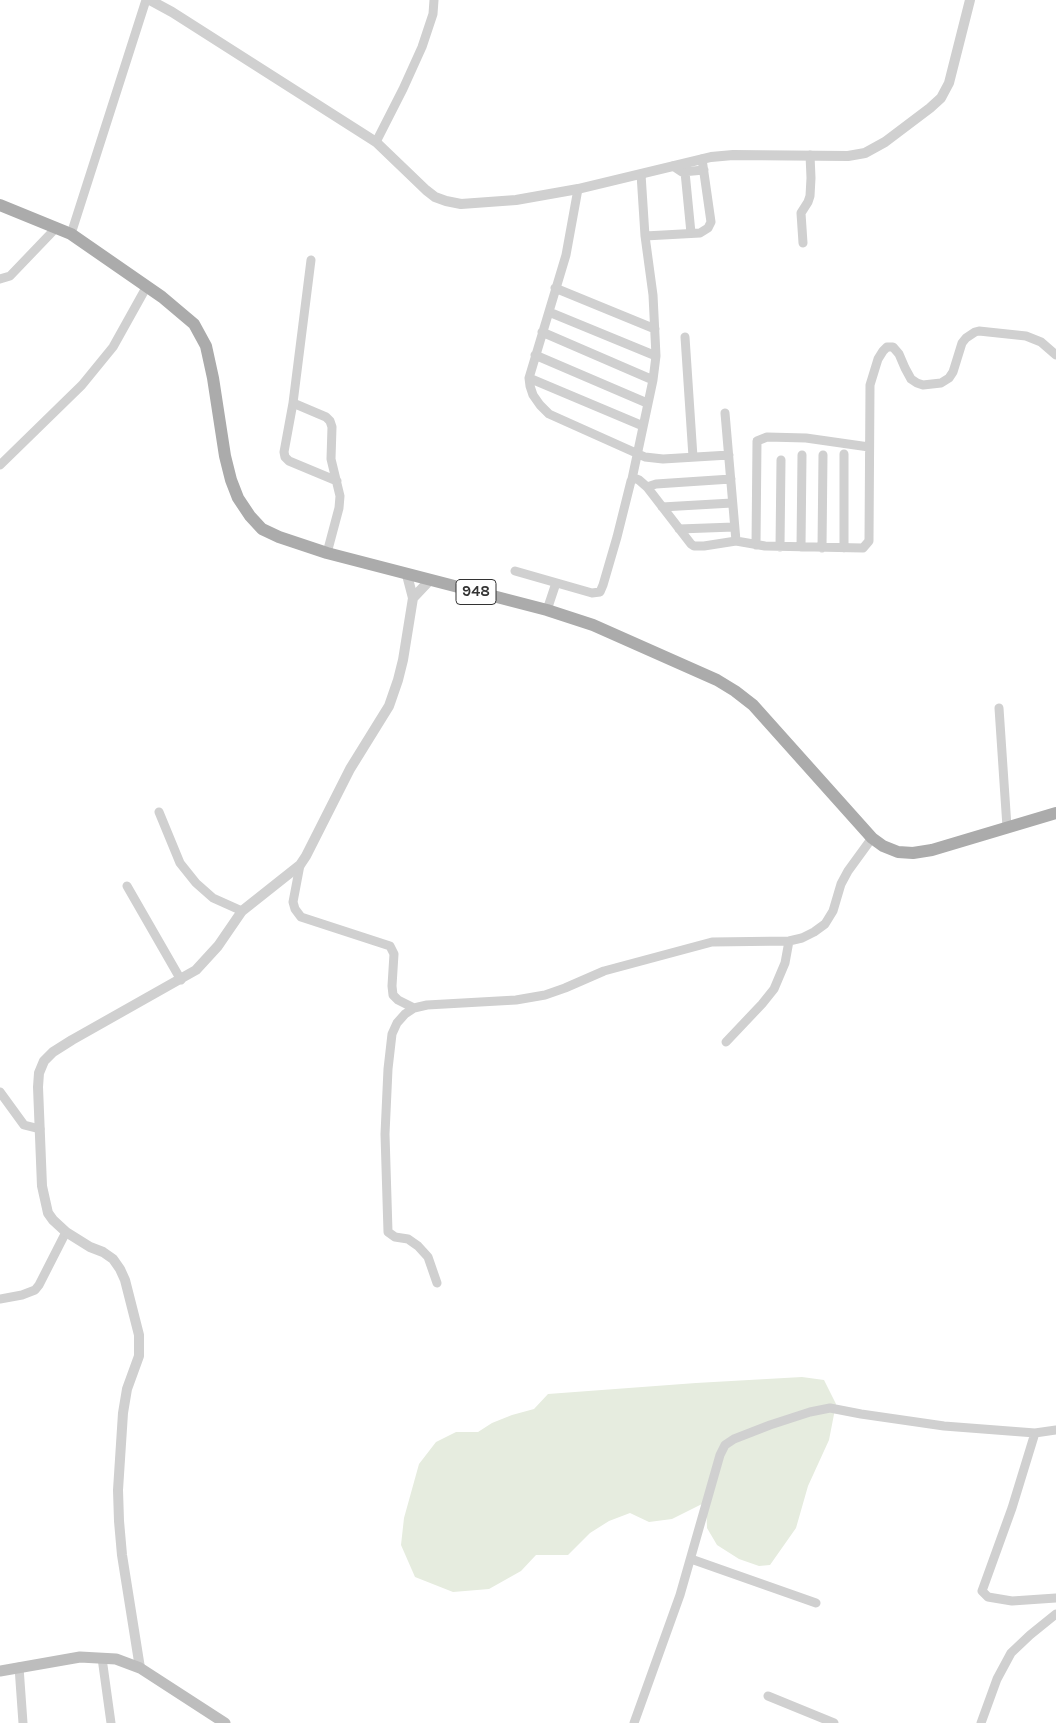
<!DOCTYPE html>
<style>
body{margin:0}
canvas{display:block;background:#fff}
</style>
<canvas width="1056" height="1723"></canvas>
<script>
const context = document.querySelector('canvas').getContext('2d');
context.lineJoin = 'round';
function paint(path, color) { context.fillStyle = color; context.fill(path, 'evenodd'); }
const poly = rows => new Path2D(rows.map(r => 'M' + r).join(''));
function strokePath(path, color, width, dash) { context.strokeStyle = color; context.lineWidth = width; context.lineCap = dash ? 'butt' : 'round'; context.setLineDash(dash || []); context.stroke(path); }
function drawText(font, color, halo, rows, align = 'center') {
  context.font = font + ' Karla,sans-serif'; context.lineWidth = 5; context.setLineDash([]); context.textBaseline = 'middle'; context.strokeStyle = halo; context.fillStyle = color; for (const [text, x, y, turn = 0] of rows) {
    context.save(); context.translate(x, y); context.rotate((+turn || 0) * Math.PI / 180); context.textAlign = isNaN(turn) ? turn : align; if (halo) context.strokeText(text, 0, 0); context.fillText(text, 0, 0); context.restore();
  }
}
paint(poly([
 [802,1377,824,1380,836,1404,829,1440,808,1486,796,1528,770,1565,759,1566,739,1559,717,1545,707,1528,706,1502,672,1519,649,1522,630,1513,609,1521,590,1533,568,1555,536,1555,521,1571,489,1589,453,1592,415,1577,401,1545,404,1518,419,1464,436,1442,456,1432,478,1432,492,1423,512,1415,534,1409,548,1394,696,1383]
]), '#e6ecdf');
strokePath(poly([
 [376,142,403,89,422,47,433,14,434,0],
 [673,166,682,172,704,170],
 [685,172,691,233],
 [641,174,645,236,700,233,708,228,711,222,702,159],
 [578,189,566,255,529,378,530,386,533,395,540,405,549,414,645,457,663,459,729,455],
 [71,234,146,0],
 [803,243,801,213,808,202,810,196,811,178,810,155],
 [311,260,293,403,326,417,330,421,332,427,331,459,340,496,339,508,327,553],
 [0,279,10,276,56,228],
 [555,288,655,329],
 [549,312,656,356],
 [542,332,653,380],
 [685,337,693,457],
 [535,355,647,403],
 [529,378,643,426],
 [293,403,284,452,285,457,289,461,337,481],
 [725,413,736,541],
 [844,454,844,548],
 [0,465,82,385,113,347,147,286],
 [632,479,653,380,656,356,653,295,645,236],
 [647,487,656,484,731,479],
 [662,507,732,503],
 [679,529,734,527],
 [756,545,757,441,767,437,806,438,869,447],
 [780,547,781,460],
 [801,547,802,455],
 [822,548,823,455],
 [515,571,592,593,600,592,603,585,617,537,631,481,634,478,639,480,647,487,691,544,694,546,704,546,736,541,765,546,863,548,869,541,870,385,878,359,883,351,887,347,893,347,899,354,905,368,911,379,917,383,923,385,941,383,949,378,953,372,962,343,966,338,975,332,979,331,1026,336,1041,342,1056,355],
 [547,610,556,583],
 [999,708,1007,827],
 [159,812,180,863,196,883,213,898,242,911],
 [300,865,293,902,295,909,301,917,390,946,394,954,392,986,393,995,398,1000,414,1008],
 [127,886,181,980],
 [726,1042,762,1004,774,989,785,963,789,941],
 [0,1092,24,1125,40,1129],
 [437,1283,428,1257,418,1246,408,1239,395,1237,388,1232,385,1134,388,1069,392,1034,397,1023,405,1014,414,1008,427,1005,516,1000,545,995,565,988,604,971,712,942,789,941,802,938,814,932,825,924,833,911,841,884,848,871,872,838],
 [0,1299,22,1295,35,1290,39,1285,66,1232],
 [1035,1433,1012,1508,982,1591,988,1597,1012,1601,1056,1598],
 [691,1559,816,1603],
 [102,1658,111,1723],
 [19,1667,23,1723],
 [768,1696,834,1723],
 [634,1723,680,1595,720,1455,725,1445,734,1439,770,1425,810,1412,830,1408,861,1414,944,1426,1035,1433,1056,1430],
 [981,1723,997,1679,1011,1653,1030,1635,1056,1614]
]), '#d0d0d0', 9);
strokePath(poly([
 [150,0,172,12,376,142,426,190,435,197,446,201,461,204,516,200,578,189,711,157,733,155,848,156,865,153,885,142,930,108,941,98,949,83,970,0],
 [413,598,430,580],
 [140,1668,122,1555,119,1521,118,1490,123,1413,127,1389,139,1356,139,1335,125,1280,120,1269,113,1259,103,1252,90,1247,66,1232,53,1220,48,1213,42,1186,38,1087,39,1073,44,1061,53,1052,72,1040,196,970,218,946,242,911,300,865,306,856,350,769,389,706,398,680,403,660,413,598,407,575]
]), '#d0d0d0', 10);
strokePath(poly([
 [0,1671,80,1657,116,1659,140,1668,225,1723]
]), '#bdbdbd', 11);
strokePath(poly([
 [0,205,71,234,162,297,194,324,206,346,213,378,225,456,231,480,238,498,250,516,262,529,279,537,327,553,547,610,593,625,717,680,735,691,753,705,872,838,883,846,898,852,913,853,932,850,1056,813]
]), '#ababab', 12);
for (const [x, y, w] of [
 [476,592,40]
]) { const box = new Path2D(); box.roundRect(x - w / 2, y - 12.5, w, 25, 4); context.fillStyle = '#fff'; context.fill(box); strokePath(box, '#333', 1); }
drawText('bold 15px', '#333', null, [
 ["948",476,592]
]);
</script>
